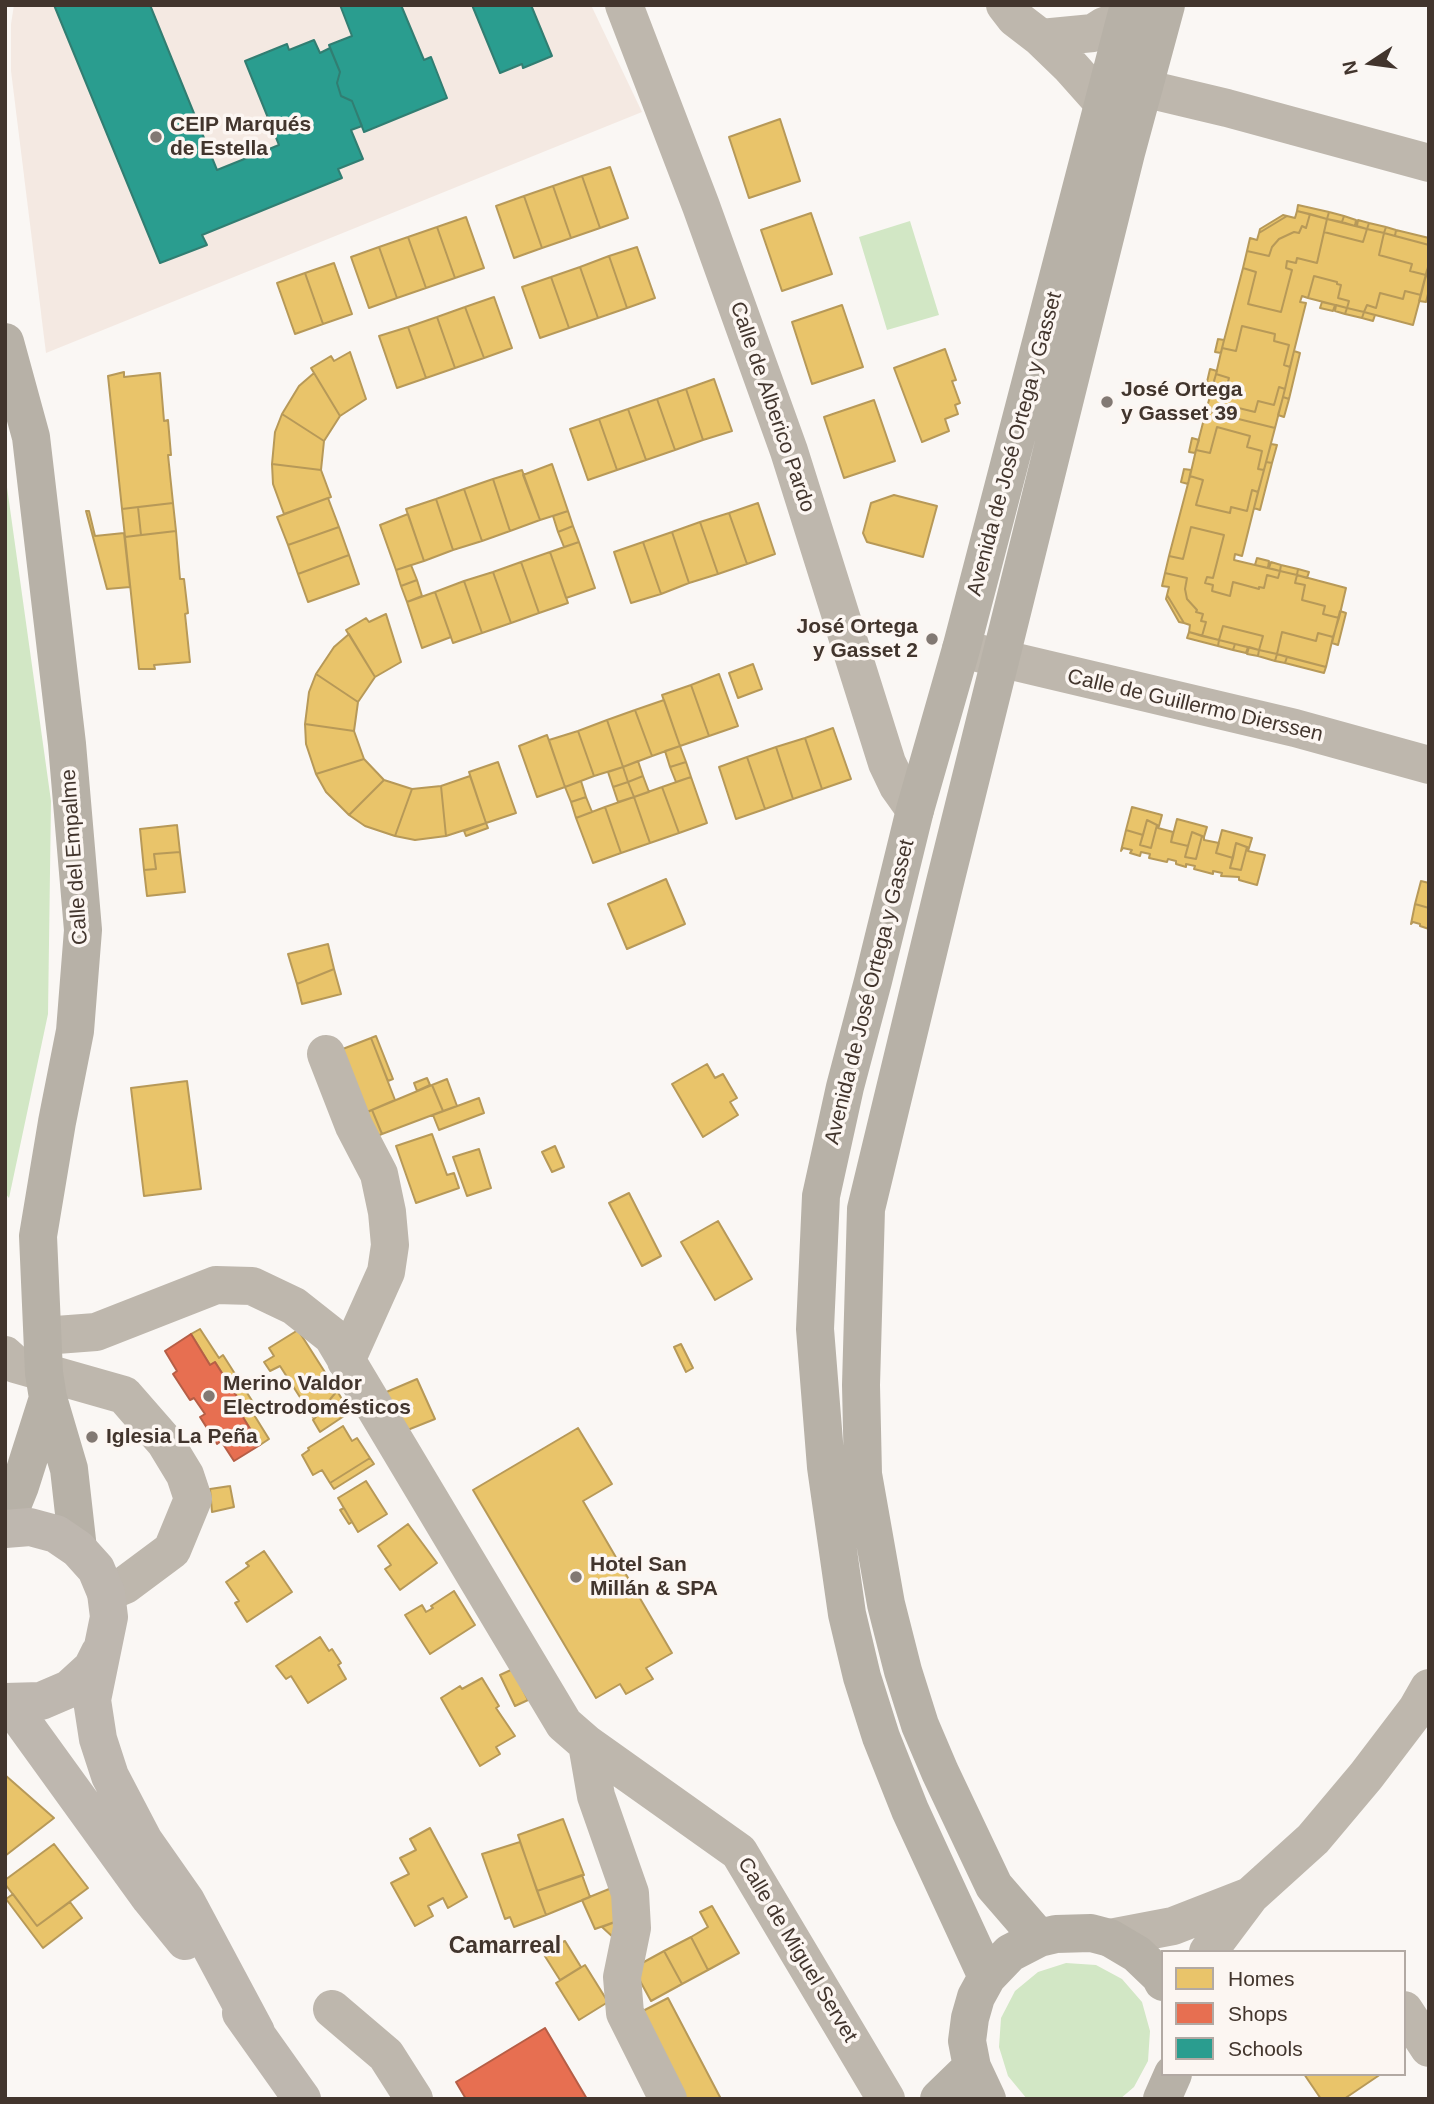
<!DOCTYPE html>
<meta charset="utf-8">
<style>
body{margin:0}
#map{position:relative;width:1434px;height:2104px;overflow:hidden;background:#faf7f4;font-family:Arial,sans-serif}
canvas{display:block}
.frame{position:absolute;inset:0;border:7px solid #42352d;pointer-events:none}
.legend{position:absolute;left:1161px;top:1950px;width:245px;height:126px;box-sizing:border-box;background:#fcf6f2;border:2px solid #b2a9a3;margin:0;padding:9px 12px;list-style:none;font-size:21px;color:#42352d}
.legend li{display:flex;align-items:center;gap:14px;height:35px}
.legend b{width:35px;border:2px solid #b2a9a3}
.north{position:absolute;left:1336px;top:28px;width:70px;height:70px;-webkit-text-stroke:5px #fcf6f2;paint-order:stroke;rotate:257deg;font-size:19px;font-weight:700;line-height:28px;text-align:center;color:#42352d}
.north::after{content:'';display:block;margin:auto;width:24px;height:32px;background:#42352d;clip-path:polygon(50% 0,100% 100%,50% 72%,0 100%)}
</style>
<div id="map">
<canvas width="1434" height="2104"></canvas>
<div class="frame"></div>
<ul class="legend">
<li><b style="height:19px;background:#e9c46a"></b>Homes</li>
<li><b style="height:19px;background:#e76f51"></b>Shops</li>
<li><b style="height:19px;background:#2a9d8f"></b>Schools</li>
</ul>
<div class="north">N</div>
</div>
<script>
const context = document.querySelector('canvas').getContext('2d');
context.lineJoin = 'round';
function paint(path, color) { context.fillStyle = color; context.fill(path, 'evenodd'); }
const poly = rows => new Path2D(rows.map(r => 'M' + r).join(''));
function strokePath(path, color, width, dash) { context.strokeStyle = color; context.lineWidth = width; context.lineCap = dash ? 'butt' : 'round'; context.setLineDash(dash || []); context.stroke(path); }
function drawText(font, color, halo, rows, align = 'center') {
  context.font = font + ' Arial,sans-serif'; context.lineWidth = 7; context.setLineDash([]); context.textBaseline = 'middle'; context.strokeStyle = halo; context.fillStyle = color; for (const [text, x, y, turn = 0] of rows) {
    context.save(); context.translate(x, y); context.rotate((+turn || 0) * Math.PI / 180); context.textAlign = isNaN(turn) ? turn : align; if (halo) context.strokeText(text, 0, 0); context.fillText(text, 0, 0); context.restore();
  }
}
paint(poly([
 [14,5,591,5,642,112,46,353,11,71,11,24]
]), '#f4e9e2');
paint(poly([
 [910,221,939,315,887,330,859,237],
 [5,473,51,801,48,1014,9,1198,5,1193],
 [1066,1963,1096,1965,1122,1979,1142,2002,1150,2031,1148,2061,1134,2087,1120,2099,1027,2099,1008,2076,999,2047,1001,2018,1015,1991,1038,1972]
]), '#d2e7c5');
const homes = poly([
 [780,119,800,181,749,198,729,137,780,119],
 [610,167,628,218,600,228,582,176,610,167],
 [582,176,600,228,571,238,553,186,582,176],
 [553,186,571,238,542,248,524,196,553,186],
 [524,196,542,248,514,258,496,206,524,196],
 [1298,205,1329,212,1327,219,1297,211,1298,205],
 [1297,211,1310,214,1306,228,1302,226,1299,233,1294,232,1279,239,1272,247,1269,256,1247,251,1250,238,1257,240,1259,233,1287,216,1295,218,1297,211],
 [1329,212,1344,216,1342,222,1327,219,1329,212],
 [811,213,832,274,782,291,761,230,811,213],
 [1310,214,1327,219,1317,263,1297,258,1296,263,1287,261,1286,268,1292,270,1281,312,1248,304,1256,272,1243,268,1247,251,1269,256,1272,247,1279,239,1294,232,1299,233,1302,226,1306,228,1310,214],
 [1283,215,1287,216,1259,233,1260,229,1283,215],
 [1344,216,1356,220,1355,226,1342,222,1344,216],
 [466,217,484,268,455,278,437,227,466,217],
 [1327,219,1367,229,1363,242,1324,232,1327,219],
 [1358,220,1369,223,1367,229,1357,226,1358,220],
 [1369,223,1386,227,1384,233,1367,229,1369,223],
 [437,227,455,278,426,288,408,237,437,227],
 [1386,227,1396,230,1395,236,1384,233,1386,227],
 [1367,229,1384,233,1379,255,1412,264,1410,271,1426,275,1421,295,1405,291,1403,299,1380,293,1376,308,1367,305,1364,312,1347,308,1349,301,1338,298,1341,285,1337,284,1337,282,1314,276,1308,298,1302,296,1300,302,1306,303,1290,367,1284,365,1289,345,1274,341,1275,334,1242,326,1236,351,1222,348,1243,268,1256,272,1248,304,1281,312,1292,270,1286,268,1287,261,1296,263,1297,258,1317,263,1324,232,1363,242,1367,229],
 [1396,230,1429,238,1429,245,1395,236,1396,230],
 [1384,233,1429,245,1429,263,1426,275,1410,271,1412,264,1379,255,1384,233],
 [408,237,426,288,397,298,379,247,408,237],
 [379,247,397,298,369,308,351,257,379,247],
 [637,247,655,298,627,308,609,256,637,247],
 [609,256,627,308,598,318,580,267,609,256],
 [334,263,352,314,323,324,305,273,334,263],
 [580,267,598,318,569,328,551,277,580,267],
 [1427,270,1429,290,1426,302,1419,301,1427,270],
 [305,273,323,324,295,334,277,283,305,273],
 [1314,276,1337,282,1337,284,1341,285,1338,298,1349,301,1347,308,1308,298,1314,276],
 [551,277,569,328,540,338,522,287,551,277],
 [1405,291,1421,295,1413,325,1364,312,1367,305,1376,308,1380,293,1403,299,1405,291],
 [494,297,512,348,484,358,465,307,494,297],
 [1322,302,1335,305,1333,311,1320,308,1322,302],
 [842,305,863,367,812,384,792,322,842,305],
 [1336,305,1347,308,1345,314,1335,311,1336,305],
 [465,307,484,358,455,368,437,317,465,307],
 [1347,308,1364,312,1362,318,1345,314,1347,308],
 [1364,312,1375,315,1373,321,1362,318,1364,312],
 [437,317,455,368,426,378,408,327,437,317],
 [1242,326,1275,334,1274,341,1289,345,1284,365,1290,367,1285,389,1279,387,1274,405,1258,401,1255,412,1222,404,1229,378,1216,374,1222,348,1236,351,1242,326],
 [408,327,426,378,397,388,379,336,408,327],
 [1218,339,1224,340,1221,353,1215,352,1218,339],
 [945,349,956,380,952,381,960,403,955,405,958,414,945,419,949,431,922,442,894,368,945,349],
 [1294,351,1300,353,1289,399,1283,397,1294,351],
 [350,352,366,399,340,416,311,368,331,356,334,361,350,352],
 [1210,369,1217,371,1213,384,1207,382,1210,369],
 [124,372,124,377,160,373,164,421,168,420,171,455,168,455,173,503,122,509,108,376,124,372],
 [314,373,340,416,324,441,282,414,299,386,314,373],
 [1216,374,1229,378,1222,404,1255,412,1258,401,1274,405,1279,387,1285,389,1275,428,1206,411,1216,374],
 [714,379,732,431,703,440,686,389,714,379],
 [686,389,703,440,675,450,657,399,686,389],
 [1283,397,1289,399,1284,417,1278,415,1283,397],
 [657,399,675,450,646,460,628,409,657,399],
 [874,400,895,461,844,478,824,417,874,400],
 [628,409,646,460,617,470,599,419,628,409],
 [1206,411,1275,428,1264,470,1258,469,1262,451,1247,447,1250,436,1217,427,1210,453,1196,450,1206,411],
 [282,414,324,441,321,470,272,464,275,432,282,414],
 [599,419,617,470,588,480,570,429,599,419],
 [1217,427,1250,436,1247,447,1262,451,1258,469,1264,470,1258,492,1252,490,1247,511,1231,507,1230,513,1196,505,1203,480,1190,476,1196,450,1210,453,1217,427],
 [1192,438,1199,440,1195,453,1189,452,1192,438],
 [1271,444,1277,445,1272,463,1266,462,1271,444],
 [1266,462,1272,463,1260,510,1254,508,1266,462],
 [272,464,321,470,331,497,284,514,273,484,272,464],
 [552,464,568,511,540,520,523,475,552,464],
 [1184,469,1191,470,1188,484,1181,482,1184,469],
 [522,470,540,520,510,531,493,479,522,470],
 [1190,476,1203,480,1196,505,1230,513,1231,507,1247,511,1252,490,1258,492,1242,556,1235,554,1234,560,1280,571,1278,578,1267,575,1264,588,1259,587,1259,589,1233,582,1230,596,1212,591,1213,585,1205,583,1207,577,1213,578,1224,535,1191,527,1183,559,1169,556,1190,476],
 [493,479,510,531,482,541,464,489,493,479],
 [464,489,482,541,453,550,436,499,464,489],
 [894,495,937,506,923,557,867,542,863,533,871,503,894,495],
 [328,498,339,527,288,545,277,517,328,498],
 [436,499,453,550,424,561,406,509,436,499],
 [173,503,176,531,141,535,138,507,173,503],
 [758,503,775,554,747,564,729,513,758,503],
 [138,507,141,535,125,537,122,509,138,507],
 [86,511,89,511,95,536,124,533,130,587,107,589,86,511],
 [568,511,573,526,558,532,553,516,568,511],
 [729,513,747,564,718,574,700,522,729,513],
 [408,514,424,561,396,570,380,525,408,514],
 [700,522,718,574,689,583,672,532,700,522],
 [573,526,579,542,564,547,558,532,573,526],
 [339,527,349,555,298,574,288,545,339,527],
 [1191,527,1224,535,1213,578,1207,577,1205,583,1213,585,1212,591,1230,596,1233,582,1259,589,1259,587,1264,588,1267,575,1278,578,1280,571,1297,575,1295,583,1305,585,1302,600,1325,606,1323,614,1339,618,1333,637,1318,633,1316,641,1282,632,1277,654,1259,650,1263,636,1223,626,1219,640,1202,636,1206,622,1201,621,1203,614,1196,612,1197,610,1187,599,1185,589,1187,578,1165,573,1169,556,1183,559,1191,527],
 [176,531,180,579,184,579,188,613,185,614,190,662,154,665,155,669,139,669,125,537,176,531],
 [672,532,689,583,661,594,643,542,672,532],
 [579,542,595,588,566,598,550,552,579,542],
 [643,542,661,594,631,603,614,552,643,542],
 [550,552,568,603,539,613,521,562,550,552],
 [349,555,359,584,308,602,298,574,349,555],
 [1257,558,1269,561,1268,568,1255,565,1257,558],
 [521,562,539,613,511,623,493,572,521,562],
 [1271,562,1281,565,1280,571,1269,568,1271,562],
 [411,565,417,580,401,586,396,570,411,565],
 [1281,565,1298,569,1297,575,1280,571,1281,565],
 [1298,569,1309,572,1307,578,1297,575,1298,569],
 [493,572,511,623,482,633,464,581,493,572],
 [1165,573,1187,578,1185,589,1187,599,1197,610,1196,612,1203,614,1201,621,1206,622,1202,636,1189,632,1190,625,1184,623,1167,595,1169,587,1162,586,1165,573],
 [1297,575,1346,588,1339,618,1323,614,1325,606,1302,600,1305,585,1295,583,1297,575],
 [417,580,422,596,407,602,401,586,417,580],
 [464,581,482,633,453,643,435,592,464,581],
 [435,592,451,637,422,648,407,602,435,592],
 [1167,595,1184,623,1179,622,1166,599,1167,595],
 [1340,611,1346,613,1338,645,1332,643,1340,611],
 [386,614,401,662,375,677,346,630,366,618,369,622,386,614],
 [1223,626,1263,636,1259,650,1219,640,1223,626],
 [1189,632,1219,640,1218,646,1187,638,1189,632],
 [1282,632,1316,641,1318,633,1333,637,1326,667,1277,654,1282,632],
 [349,634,375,677,358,702,316,674,334,647,349,634],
 [1219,640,1235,644,1233,650,1218,646,1219,640],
 [1235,644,1248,647,1246,653,1233,650,1235,644],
 [1249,647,1259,650,1258,656,1247,654,1249,647],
 [1259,650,1277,654,1275,661,1258,656,1259,650],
 [1277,654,1287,657,1285,663,1275,661,1277,654],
 [1287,657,1326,667,1324,673,1285,663,1287,657],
 [753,664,762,689,738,698,729,673,753,664],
 [316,674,358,702,354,731,305,724,309,692,316,674],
 [719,674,738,726,709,736,691,685,719,674],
 [691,685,709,736,680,746,662,695,691,685],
 [664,700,680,746,652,756,635,710,664,700],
 [635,710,652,756,623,767,607,720,635,710],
 [607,720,623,767,594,776,578,731,607,720],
 [305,724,354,731,364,759,316,774,306,744,305,724],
 [833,728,851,779,822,789,805,738,833,728],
 [578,731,594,776,565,787,549,740,578,731],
 [547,735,565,787,537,797,519,746,547,735],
 [805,738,822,789,793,799,776,747,805,738],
 [680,746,686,762,670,767,665,751,680,746],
 [776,747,793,799,765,809,747,757,776,747],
 [747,757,765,809,736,819,719,767,747,757],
 [364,759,384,780,349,815,326,792,316,774,364,759],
 [638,761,643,776,628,782,623,767,638,761],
 [498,762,516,813,486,823,469,772,498,762],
 [686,762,691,777,676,782,670,767,686,762],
 [623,767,628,782,613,787,608,772,623,767],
 [470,776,486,823,446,836,441,786,470,776],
 [643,776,649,792,634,797,628,782,643,776],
 [691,777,707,823,679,833,662,787,691,777],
 [384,780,412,789,395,836,365,826,349,815,384,780],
 [581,781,586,797,571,802,565,787,581,781],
 [628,782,634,797,618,802,613,787,628,782],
 [441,786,446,836,415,840,395,836,412,789,441,786],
 [662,787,679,833,650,843,634,797,662,787],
 [586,797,592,812,576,818,571,802,586,797],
 [634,797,650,843,621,853,605,807,634,797],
 [605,807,621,853,593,863,576,818,605,807],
 [1132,807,1162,815,1159,826,1147,820,1143,835,1126,830,1132,807],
 [1177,819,1207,827,1204,837,1192,832,1188,846,1171,842,1177,819],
 [1147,820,1157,825,1151,848,1140,845,1147,820],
 [486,823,488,828,466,836,464,831,486,823],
 [177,825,180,852,154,854,156,869,144,870,140,829,177,825],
 [1157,825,1159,826,1158,828,1173,832,1171,842,1188,846,1185,857,1196,859,1202,836,1204,837,1204,840,1219,843,1216,853,1233,858,1230,868,1241,870,1247,847,1249,848,1248,851,1265,855,1257,885,1239,880,1239,877,1221,876,1222,873,1213,871,1213,874,1194,869,1195,866,1186,864,1186,867,1176,864,1176,861,1168,859,1167,862,1149,858,1150,854,1141,852,1140,856,1130,853,1132,850,1123,848,1121,851,1126,830,1143,835,1140,845,1151,848,1157,825],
 [1222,830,1252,838,1249,848,1236,843,1233,858,1216,853,1222,830],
 [1192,832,1202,836,1196,859,1185,857,1192,832],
 [1236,843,1247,847,1241,870,1230,868,1236,843],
 [180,852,185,892,147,896,144,870,156,869,154,854,180,852],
 [666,879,685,924,627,949,608,904,666,879],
 [1421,881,1429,883,1429,908,1415,904,1421,881],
 [1415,904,1429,908,1429,929,1420,926,1420,924,1413,922,1411,924,1415,904],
 [328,944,334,969,297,984,288,954,328,944],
 [334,969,341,994,302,1004,297,984,334,969],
 [376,1036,393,1079,388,1081,371,1038,376,1036],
 [371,1038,395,1100,360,1115,335,1052,371,1038],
 [707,1064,715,1078,723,1074,737,1098,730,1102,738,1115,703,1137,672,1084,707,1064],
 [427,1078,430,1085,417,1091,414,1083,427,1078],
 [447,1079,457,1106,443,1111,432,1085,447,1079],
 [187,1081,201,1189,144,1196,131,1088,187,1081],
 [432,1085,443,1111,382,1134,372,1110,432,1085],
 [479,1098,484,1113,439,1130,433,1115,479,1098],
 [372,1110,382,1134,370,1139,360,1115,372,1110],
 [432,1134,447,1175,454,1173,459,1188,416,1203,396,1146,432,1134],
 [555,1146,564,1167,552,1172,542,1152,555,1146],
 [479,1149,491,1188,467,1196,453,1157,479,1149],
 [629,1193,661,1256,642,1266,609,1203,629,1193],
 [718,1221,752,1279,715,1300,681,1242,718,1221],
 [200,1329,219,1358,223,1355,256,1407,251,1410,269,1439,260,1445,241,1414,246,1411,215,1362,210,1365,191,1334,200,1329],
 [298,1330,337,1391,314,1419,280,1366,270,1371,264,1362,274,1356,269,1348,298,1330],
 [681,1344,693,1368,686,1372,674,1347,681,1344],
 [417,1379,435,1419,395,1435,377,1396,417,1379],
 [337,1391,350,1412,320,1432,313,1420,337,1391],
 [343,1426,352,1441,357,1438,370,1458,330,1483,322,1470,313,1475,302,1455,309,1450,308,1448,343,1426],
 [578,1428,612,1484,583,1501,672,1653,646,1668,653,1679,626,1694,620,1684,596,1698,473,1490,578,1428],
 [370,1458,374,1464,334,1489,330,1483,370,1458],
 [366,1481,387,1514,358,1532,338,1498,366,1481],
 [230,1486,234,1507,212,1512,210,1489,230,1486],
 [344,1508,352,1522,349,1524,340,1510,344,1508],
 [408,1524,437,1563,400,1590,385,1569,391,1565,378,1546,408,1524],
 [264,1551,292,1592,247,1622,235,1603,239,1601,226,1582,249,1566,246,1563,264,1551],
 [454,1591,475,1625,430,1654,405,1615,422,1605,426,1612,433,1608,431,1606,454,1591],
 [320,1637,329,1651,332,1649,341,1663,338,1665,346,1679,308,1703,291,1676,286,1679,276,1666,320,1637],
 [513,1669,528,1700,515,1706,500,1675,513,1669],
 [482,1678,499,1706,496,1708,515,1736,496,1747,500,1754,480,1766,441,1698,460,1686,462,1689,482,1678],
 [5,1775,54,1818,5,1856,5,1775],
 [563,1819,584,1875,537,1891,518,1835,563,1819],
 [430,1828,467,1897,448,1908,443,1898,428,1906,433,1916,415,1926,391,1883,409,1874,400,1858,416,1850,410,1839,430,1828],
 [520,1842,546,1915,514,1927,510,1917,505,1919,482,1854,520,1842],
 [54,1844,88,1888,37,1926,5,1884,5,1880,54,1844],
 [582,1875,590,1897,546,1915,537,1891,582,1875],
 [619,1885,623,1919,595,1929,582,1900,619,1885],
 [13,1894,37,1926,70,1902,82,1918,43,1948,6,1899,13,1894],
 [712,1906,739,1953,708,1970,691,1937,708,1927,700,1912,712,1906],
 [623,1919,614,1938,602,1927,623,1919],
 [691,1937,708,1970,682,1984,664,1951,691,1937],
 [565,1941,581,1967,560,1980,541,1950,565,1941],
 [664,1951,682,1984,651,2001,633,1968,664,1951],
 [585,1965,608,2002,579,2020,556,1983,585,1965],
 [668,1998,721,2099,679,2099,635,2015,668,1998],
 [1304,2074,1381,2074,1344,2099,1321,2099,1304,2074]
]);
paint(homes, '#e9c46a');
strokePath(homes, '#b79958', 2);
const shops = poly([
 [191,1334,210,1365,215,1362,246,1411,241,1414,260,1445,234,1461,221,1441,217,1444,200,1417,205,1414,194,1398,190,1400,173,1374,177,1371,165,1351,191,1334],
 [545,2028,587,2099,466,2099,456,2082,545,2028]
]);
paint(shops, '#e76f51');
strokePath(shops, '#b65e46', 2);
const schools = poly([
 [54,5,150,5,217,170,279,145,245,61,287,44,289,50,314,40,320,53,330,48,340,72,337,83,341,96,352,101,362,126,351,130,363,159,338,169,342,178,202,235,207,245,160,263,54,5],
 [340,5,401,5,424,60,431,57,447,98,364,132,352,101,341,96,337,83,340,72,329,45,352,36,340,5],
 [472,5,531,5,552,56,523,68,522,64,500,73,472,5]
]);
paint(schools, '#2a9d8f');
strokePath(schools, '#317e72', 2);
strokePath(poly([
 [624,5,701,206,789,451,887,763,898,786,915,810],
 [1005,5,1015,18,1041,38,1070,66,1103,103],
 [1041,38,1093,33,1104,26,1126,18],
 [1143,88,1227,108,1429,163],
 [961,649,1295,728,1429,765],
 [326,1054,354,1126,379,1174,387,1212,390,1245,386,1272,346,1361],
 [43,1336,96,1332,216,1285,252,1286,294,1306,332,1336,564,1724,587,1744,739,1852,886,2099],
 [5,1355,15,1364,124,1395,165,1442,185,1475,193,1499,172,1550,125,1585,106,1593],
 [587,1744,596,1796,630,1893,632,1928,622,1977,625,2013,668,2099],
 [1110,1938,1173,1926,1250,1896],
 [1208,1952,1250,1896,1313,1839,1366,1776,1417,1709,1429,1688],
 [332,2009,386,2055,414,2099],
 [1404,2010,1429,2048]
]), '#beb7ad', 38);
strokePath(poly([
 [5,342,31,437,67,744,83,930,75,1031,57,1122,38,1236,44,1373,48,1398,69,1469,78,1549],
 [5,1523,20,1486,48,1398],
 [1039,1938,994,1886,940,1772,920,1725,903,1671,886,1604,863,1474,861,1385,866,1209,944,886,1126,153,1166,5],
 [987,1977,910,1810,881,1737,862,1677,847,1614,826,1467,815,1329,821,1196,845,1087,873,981,915,810,961,649,1129,5],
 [939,2099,972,2067],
 [987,2099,972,2067,967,2041,970,2018,976,1997,987,1977,1010,1953,1039,1938,1056,1934,1091,1933,1110,1938,1137,1954,1160,1976,1163,1982],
 [1162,2099,1173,2074]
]), '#b7b1a7', 38);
strokePath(poly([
 [5,1529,30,1527,56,1534,78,1549,96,1569,106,1593,109,1617,92,1700,98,1739,110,1776,144,1841,186,1901,256,2032],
 [5,1702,41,1701,69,1689,92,1668,100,1652],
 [9,1703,150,1898,185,1941],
 [241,2013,302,2099]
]), '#beb7af', 38);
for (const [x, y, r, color] of [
 [156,137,7,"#827973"],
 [1107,402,7,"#827973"],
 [932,639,7,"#827973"],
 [209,1396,7,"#827973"],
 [92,1437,7,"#827973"],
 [576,1577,7,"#827973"]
]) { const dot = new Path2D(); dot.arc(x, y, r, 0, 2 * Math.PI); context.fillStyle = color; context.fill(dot); strokePath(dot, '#fcf6f2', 2.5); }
drawText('bold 21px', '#42352d', '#fcf6f2', [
 ["CEIP Marqués",170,125],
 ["de Estella",170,149],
 ["José Ortega",1121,390],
 ["y Gasset 39",1121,414],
 ["José Ortega",918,627,"right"],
 ["y Gasset 2",918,651,"right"],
 ["Merino Valdor",223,1384],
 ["Electrodomésticos",223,1408],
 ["Iglesia La Peña",106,1437],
 ["Hotel San",590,1565],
 ["Millán & SPA",590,1589]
], 'left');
drawText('21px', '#42352d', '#fcf6f2', [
 ["Calle de Alberico Pardo",772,407,71],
 ["Avenida de José Ortega y Gasset",1015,444,-75],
 ["Calle de Guillermo Dierssen",1195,706,13],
 ["Calle del Empalme",75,857,-94],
 ["Avenida de José Ortega y Gasset",870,992,-76],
 ["Calle de Miguel Servet",797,1950,59]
]);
drawText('bold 23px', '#42352d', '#fcf6f2', [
 ["Camarreal",505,1947]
]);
</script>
